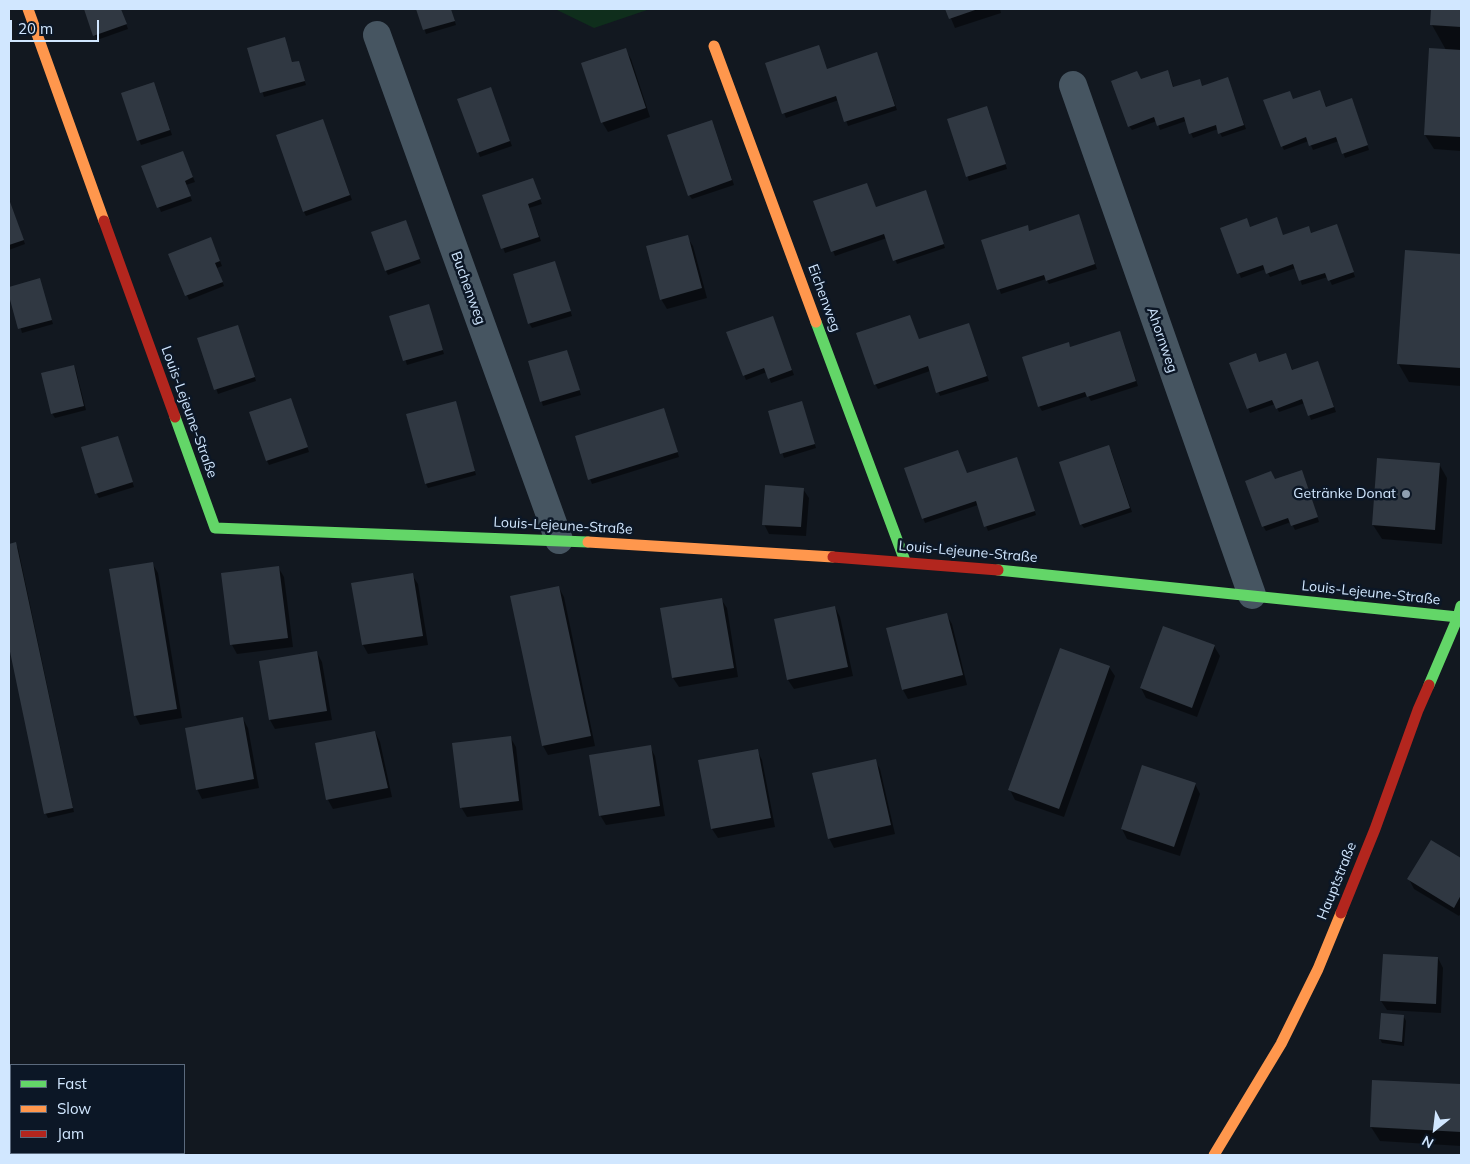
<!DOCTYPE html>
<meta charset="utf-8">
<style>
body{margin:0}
#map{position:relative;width:1470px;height:1164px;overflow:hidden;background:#121820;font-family:Mulish,sans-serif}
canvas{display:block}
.frame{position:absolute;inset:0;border:10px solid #d1e7ff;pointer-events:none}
.legend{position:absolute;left:10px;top:1064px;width:175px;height:90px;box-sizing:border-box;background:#0c1726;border:1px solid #5b6a7d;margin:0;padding:6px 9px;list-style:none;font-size:15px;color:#d1e7ff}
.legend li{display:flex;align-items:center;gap:10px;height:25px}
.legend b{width:25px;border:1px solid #5b6a7d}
.north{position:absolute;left:1410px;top:1104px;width:50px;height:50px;-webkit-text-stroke:4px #0c1726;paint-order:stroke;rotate:209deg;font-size:14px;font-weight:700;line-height:20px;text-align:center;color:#d1e7ff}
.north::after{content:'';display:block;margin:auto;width:18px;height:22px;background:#d1e7ff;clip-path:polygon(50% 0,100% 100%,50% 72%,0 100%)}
.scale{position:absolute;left:10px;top:20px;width:89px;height:22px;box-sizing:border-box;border:2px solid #d1e7ff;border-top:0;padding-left:6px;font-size:15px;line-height:18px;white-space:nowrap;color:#d1e7ff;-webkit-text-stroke:4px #0c1726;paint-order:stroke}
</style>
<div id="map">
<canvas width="1470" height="1164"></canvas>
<div class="frame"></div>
<ul class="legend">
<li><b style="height:6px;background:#63d668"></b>Fast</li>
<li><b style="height:6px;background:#ff974d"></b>Slow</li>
<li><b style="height:6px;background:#b3261e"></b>Jam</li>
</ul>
<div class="north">N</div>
<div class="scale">20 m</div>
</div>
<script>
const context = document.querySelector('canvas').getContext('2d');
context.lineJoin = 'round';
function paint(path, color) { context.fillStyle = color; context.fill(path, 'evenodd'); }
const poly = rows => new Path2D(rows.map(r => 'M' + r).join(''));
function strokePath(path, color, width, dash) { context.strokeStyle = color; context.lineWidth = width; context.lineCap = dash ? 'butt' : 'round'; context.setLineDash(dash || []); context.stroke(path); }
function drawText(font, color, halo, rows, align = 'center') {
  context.font = font + ' Mulish,sans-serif'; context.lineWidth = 5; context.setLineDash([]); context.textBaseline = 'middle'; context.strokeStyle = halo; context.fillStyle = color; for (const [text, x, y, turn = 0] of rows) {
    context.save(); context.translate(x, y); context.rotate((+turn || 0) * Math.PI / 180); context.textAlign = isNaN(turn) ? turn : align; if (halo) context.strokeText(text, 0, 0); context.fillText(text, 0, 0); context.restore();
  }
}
paint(poly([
 [555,9,650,9,594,28]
]), '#0f2e1c');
paint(poly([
 [85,9,121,9,128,29,97,40],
 [418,9,451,9,456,25,426,34],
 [947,9,1000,9,1001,13,955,28],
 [1433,9,1461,9,1461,151,1434,149,1425,135,1446,50,1432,25],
 [284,38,293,64,298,62,306,85,264,97,249,49],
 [625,49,631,59,650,117,608,132,602,122],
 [877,54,897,110,848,126,839,100,786,118,766,64,827,70],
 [1170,76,1174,88,1199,80,1202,87,1229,83,1246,129,1222,137,1218,129,1193,138,1186,121,1160,130,1157,121,1132,130,1129,126,1140,81],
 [156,88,172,135,141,145,122,94],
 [1320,91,1327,108,1354,104,1369,150,1345,158,1339,141,1313,150,1309,141,1284,150,1282,146],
 [492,93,512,146,480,157,459,100],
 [989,112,1007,169,969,181,949,120],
 [325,125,352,200,306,216,304,212],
 [714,126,734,185,692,199,689,195],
 [183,153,195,182,186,185,192,201,161,212,143,167],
 [533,179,542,204,529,208,541,241,505,253,484,196],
 [867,184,876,208,928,196,945,248,897,264,887,238,835,256,815,202],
 [9,199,25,244,9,250],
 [1277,219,1283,236,1309,227,1312,235,1339,230,1355,277,1332,285,1328,277,1302,285,1296,268,1270,277,1266,269,1241,278,1222,229,1250,228],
 [1080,220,1097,269,1049,284,1046,279,1001,294,983,241,1027,227,1030,232],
 [407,226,421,263,388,275,386,271],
 [687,237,693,246,707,298,667,309,661,299],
 [213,243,222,266,217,268,224,286,189,300,170,254],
 [1406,251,1461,255,1461,386,1409,382,1398,363],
 [555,262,572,316,532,328,529,323],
 [39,280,53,324,22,333,9,288],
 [428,305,444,354,407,365,391,316],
 [910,316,919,340,969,324,989,381,940,396,930,371,878,389,875,384],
 [774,321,794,375,771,383,767,372,746,380,744,375],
 [240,331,256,381,218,394,199,339],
 [1122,337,1138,386,1091,401,1088,396,1042,411,1039,406,1068,343,1071,349],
 [567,351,581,395,543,406,529,362],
 [1286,354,1293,371,1318,362,1336,412,1311,420,1305,403,1279,412,1275,404,1250,413,1231,364,1259,363],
 [74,366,76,371,86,410,55,418,52,413],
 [455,403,476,475,428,488,426,484],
 [802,403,816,448,784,458,769,412],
 [293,404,309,452,269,465,267,461],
 [666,414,679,457,592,484,590,479],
 [118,437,134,487,99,498,96,493],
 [1111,450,1132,512,1084,528,1081,524],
 [1017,458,1036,515,988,531,978,505,925,523,923,518,967,475],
 [1378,460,1439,464,1447,478,1442,544,1382,539,1373,525],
 [1304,476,1319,522,1295,530,1291,522,1266,531,1263,526,1275,481],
 [803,489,809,498,806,536,769,534,764,524],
 [15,544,18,548,74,812,48,818,46,814,9,641,9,545],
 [152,563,158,573,182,718,140,725,135,715],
 [278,567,284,577,293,647,237,654,232,645],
 [412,575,418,584,428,645,368,654,363,645,353,584],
 [559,588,564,597,595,746,548,755,543,746,512,597],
 [721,599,727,608,738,677,679,687,673,678],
 [835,607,840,617,853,676,794,689,788,680],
 [946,614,952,624,967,685,908,699,903,690,888,629],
 [1214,646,1220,656,1197,717,1146,698,1141,688],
 [317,653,322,662,332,720,275,729,270,720,261,662],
 [1109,667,1115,676,1064,817,1015,800,1010,790],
 [243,719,248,728,259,788,202,799,197,789],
 [375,732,380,742,392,797,333,809,328,800,316,744],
 [510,737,516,747,523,810,467,817,461,807],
 [650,747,655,756,665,816,606,825,600,815],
 [757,750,762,760,775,827,718,838,712,829],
 [875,760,880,769,895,834,834,848,829,838],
 [1195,784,1200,794,1180,856,1127,839,1122,829],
 [1432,842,1461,859,1461,913,1459,916,1414,889,1409,879],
 [1438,958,1443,968,1441,1013,1387,1010,1381,1001],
 [1404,1017,1406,1021,1404,1046,1382,1043,1380,1039],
 [1373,1081,1461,1085,1461,1146,1380,1141,1371,1127]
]), '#0007');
paint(poly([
 [84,9,121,9,127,24,93,36],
 [416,9,451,9,455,21,423,30],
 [945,9,978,9,949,19],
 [1431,9,1461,9,1461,27,1430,25],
 [285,37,292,62,299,61,305,81,260,93,247,48],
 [819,45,827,69,877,52,895,106,844,122,836,96,782,114,765,63],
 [626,48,646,108,601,123,581,63],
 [1429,48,1461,50,1461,137,1424,135],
 [1168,70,1173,87,1200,79,1202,86,1228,77,1244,125,1218,134,1216,125,1189,134,1184,117,1157,126,1154,117,1128,127,1111,81,1137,71,1141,79],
 [154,82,170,130,137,141,121,93],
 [491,87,510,141,477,153,457,99],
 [1320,90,1326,107,1352,98,1368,145,1342,154,1336,137,1309,146,1306,137,1281,147,1263,100,1290,91,1293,99],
 [987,106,1006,164,966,177,947,119],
 [323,119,350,195,303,212,276,135],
 [712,120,732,180,688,196,667,135],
 [183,151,193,177,185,181,191,196,157,208,141,166],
 [533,178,541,199,528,204,539,237,501,249,482,195],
 [867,183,876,207,926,190,944,244,893,261,884,234,831,252,813,201],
 [9,199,24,240,9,245],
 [1079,214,1095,264,1046,281,1044,275,997,290,981,240,1028,225,1029,231],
 [1277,217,1283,235,1309,226,1311,233,1337,224,1354,272,1328,281,1325,273,1299,281,1293,264,1266,274,1263,265,1237,274,1220,228,1247,218,1250,227],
 [406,220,420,259,385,271,371,232],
 [688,235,702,288,660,300,646,246],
 [211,237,220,261,215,263,223,282,185,296,168,254],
 [1405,250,1461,254,1461,368,1397,364],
 [555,261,571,311,528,324,513,274],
 [40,278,52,320,18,329,9,296,9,287],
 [429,304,443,350,403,361,389,316],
 [910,315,919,339,969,323,987,376,936,393,928,366,874,385,856,333],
 [773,316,792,370,768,379,764,368,743,376,726,332],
 [238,325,255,377,214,390,197,338],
 [1120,331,1136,381,1087,397,1085,392,1038,407,1022,357,1069,342,1070,347],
 [567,350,580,390,540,402,528,361],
 [1256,353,1259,362,1286,353,1292,370,1318,361,1334,407,1308,416,1302,399,1276,409,1272,400,1247,409,1229,363],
 [74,365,84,406,51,414,41,373],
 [291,398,308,447,266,461,249,412],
 [456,401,475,471,425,484,406,414],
 [802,401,815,444,780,454,768,411],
 [664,408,678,452,588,480,575,436],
 [118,436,133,482,95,494,81,447],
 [1109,445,1130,508,1080,525,1059,462],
 [958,450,967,473,1017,457,1035,511,984,527,976,501,922,519,904,468],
 [1377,458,1440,463,1435,530,1372,525],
 [1302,470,1318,517,1291,526,1288,518,1262,527,1245,481,1271,471,1275,479],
 [765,485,804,488,801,527,762,525],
 [16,542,73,808,44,814,9,647,9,544],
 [153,562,177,709,134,716,109,569],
 [279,566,288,638,230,645,221,573],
 [413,573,423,636,362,645,351,583],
 [559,586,591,736,542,746,510,596],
 [722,598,734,668,672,678,660,608],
 [835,606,848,667,787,680,774,619],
 [947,613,963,675,902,690,886,628],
 [1163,626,1215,645,1192,708,1140,688],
 [1060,648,1110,666,1059,809,1008,790],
 [317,651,327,711,269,720,259,661],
 [243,717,254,779,196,790,185,728],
 [375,731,388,788,326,800,315,743],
 [511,736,519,801,460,808,452,743],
 [651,745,660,806,599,816,589,755],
 [758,749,771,818,711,829,698,760],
 [876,759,891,825,828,839,812,773],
 [1142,765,1196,783,1174,847,1121,829],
 [1431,840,1461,858,1461,895,1454,908,1407,879],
 [1383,954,1438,957,1436,1004,1380,1001],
 [1381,1013,1404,1015,1402,1042,1379,1039],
 [1372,1080,1461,1084,1461,1132,1370,1127]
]), '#303842');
strokePath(poly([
 [377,35,559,540],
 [1073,85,1252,595]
]), '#465561', 28);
strokePath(poly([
 [816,322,905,561],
 [175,417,215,528,588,542],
 [998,570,1458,617],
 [1429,685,1458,617,1461,606]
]), '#63d668', 11);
strokePath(poly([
 [28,9,104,221],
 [714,46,816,322],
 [588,542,833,557],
 [1214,1155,1281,1044,1318,969,1341,913]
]), '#ff974d', 11);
strokePath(poly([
 [104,221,175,417],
 [833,557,998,570],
 [1341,913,1375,829,1418,710,1429,685]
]), '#b3261e', 11);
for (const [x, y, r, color] of [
 [1406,494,5,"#8e9fb1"]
]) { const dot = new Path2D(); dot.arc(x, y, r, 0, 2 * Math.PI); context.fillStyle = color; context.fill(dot); strokePath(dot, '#0c1726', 2); }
drawText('14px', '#d1e7ff', '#0c1726', [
 ["Buchenweg",468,288,70],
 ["Eichenweg",824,298,70],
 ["Ahornweg",1162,340,71],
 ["Louis-Lejeune-Straße",189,412,70],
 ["Louis-Lejeune-Straße",563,526,3],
 ["Louis-Lejeune-Straße",968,552,5],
 ["Louis-Lejeune-Straße",1371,593,6],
 ["Hauptstraße",1337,881,-68]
]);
drawText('14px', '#d1e7ff', '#0c1726', [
 ["Getränke Donat",1396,494]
], 'right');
</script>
